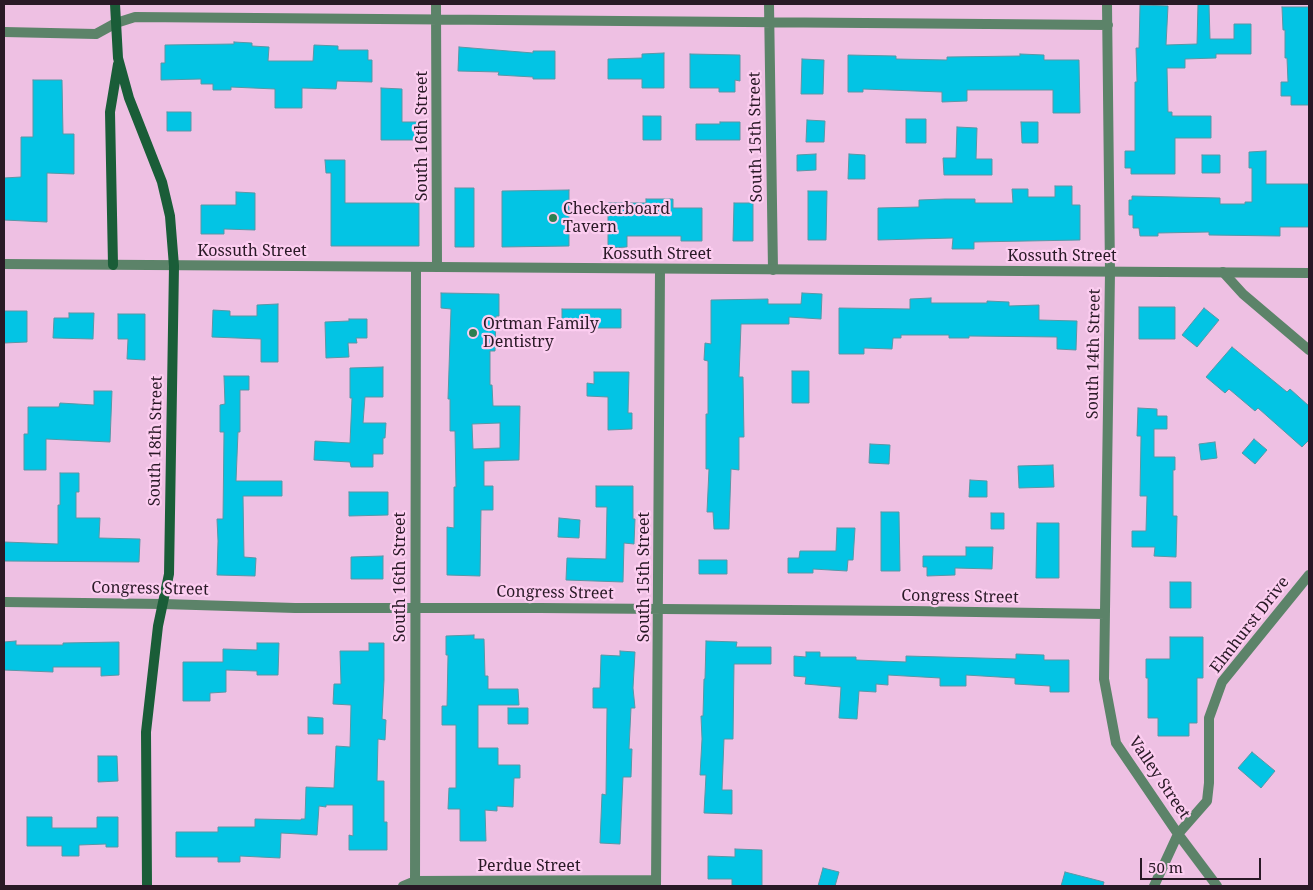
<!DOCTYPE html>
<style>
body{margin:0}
#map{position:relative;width:1313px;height:890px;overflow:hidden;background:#eec0e3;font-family:"Noto Serif",serif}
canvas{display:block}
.frame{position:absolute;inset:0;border:5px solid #291926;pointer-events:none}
.scale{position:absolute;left:1140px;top:858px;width:121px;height:22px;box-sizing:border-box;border:2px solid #291926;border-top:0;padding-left:6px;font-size:15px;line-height:18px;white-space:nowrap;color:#291926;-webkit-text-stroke:4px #fccdf0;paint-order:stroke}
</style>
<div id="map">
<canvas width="1313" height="890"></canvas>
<div class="frame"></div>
<div class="scale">50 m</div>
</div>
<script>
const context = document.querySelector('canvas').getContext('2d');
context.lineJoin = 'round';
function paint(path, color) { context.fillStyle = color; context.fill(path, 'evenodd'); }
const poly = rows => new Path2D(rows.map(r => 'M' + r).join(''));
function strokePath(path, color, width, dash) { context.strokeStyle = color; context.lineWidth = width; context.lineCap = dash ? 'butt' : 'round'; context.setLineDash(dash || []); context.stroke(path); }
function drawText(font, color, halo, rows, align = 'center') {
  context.font = font + ' "Noto Serif",serif'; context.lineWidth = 4.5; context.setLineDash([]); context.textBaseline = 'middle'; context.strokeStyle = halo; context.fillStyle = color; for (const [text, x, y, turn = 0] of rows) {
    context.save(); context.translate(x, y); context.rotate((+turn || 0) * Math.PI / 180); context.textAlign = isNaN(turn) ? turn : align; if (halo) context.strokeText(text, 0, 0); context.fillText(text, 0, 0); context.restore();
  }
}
const building = poly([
 [1198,4,1209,4,1210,39,1234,39,1234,24,1251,24,1251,54,1216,54,1216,58,1185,59,1185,68,1167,68,1168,112,1172,112,1172,116,1211,116,1211,138,1175,138,1175,174,1131,174,1131,168,1125,168,1125,151,1135,151,1135,82,1137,82,1136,48,1139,48,1140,5,1168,6,1166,45,1197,44,1198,4],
 [1282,7,1309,7,1309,105,1291,105,1291,96,1281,96,1281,82,1288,82,1287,58,1285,58,1285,30,1283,30,1282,7],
 [234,42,252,43,252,46,269,47,268,61,313,61,314,45,338,46,338,50,368,50,368,60,372,60,372,82,337,81,336,89,302,88,302,108,275,108,275,89,231,87,231,90,213,90,213,84,201,84,201,79,161,80,161,63,165,63,165,45,234,44,234,42],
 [459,47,533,53,533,51,555,51,555,79,533,79,533,77,498,75,499,72,458,71,459,47],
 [664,53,664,88,642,88,642,79,608,79,608,59,642,58,642,54,664,53],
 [690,54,740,55,740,81,735,80,735,92,719,92,719,88,690,88,690,54],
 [1020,54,1044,55,1044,60,1079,60,1080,113,1053,113,1053,90,967,90,967,101,942,102,942,92,863,89,863,92,848,92,848,55,896,56,896,59,947,60,947,57,1020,56,1020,54],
 [802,59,824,60,823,94,801,94,802,59],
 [33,80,62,80,63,134,74,134,74,174,47,173,47,222,4,220,4,178,21,177,21,137,33,137,33,80],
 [381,88,402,89,402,122,419,122,419,140,381,140,381,88],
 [167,112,191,112,191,131,167,131,167,112],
 [643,116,661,116,661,140,643,140,643,116],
 [906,119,926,119,926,143,906,143,906,119],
 [807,120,825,121,824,142,806,142,807,120],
 [720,122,740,122,740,140,696,140,696,124,720,124,720,122],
 [1021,122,1038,122,1038,143,1022,143,1021,122],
 [957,127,977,128,976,159,992,159,992,175,944,175,943,158,956,158,957,127],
 [1266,151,1266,184,1309,184,1309,227,1280,227,1280,236,1209,235,1209,232,1158,233,1158,236,1140,236,1139,228,1133,228,1133,215,1129,215,1129,200,1132,200,1132,196,1220,198,1220,204,1245,204,1245,202,1252,202,1252,168,1249,168,1249,152,1266,151],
 [816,154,816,170,797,171,797,155,816,154],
 [849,154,865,155,865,179,848,179,849,154],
 [1202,155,1220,155,1220,173,1202,173,1202,155],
 [325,160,345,160,345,203,419,203,419,246,331,246,331,173,326,173,325,160],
 [1055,186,1072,186,1072,205,1080,205,1080,240,974,242,974,249,952,249,953,238,878,240,878,208,919,207,919,200,945,199,975,199,975,203,1013,203,1012,189,1028,189,1028,197,1055,197,1055,186],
 [455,188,474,188,474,247,455,247,455,188],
 [569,190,569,246,502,247,502,191,569,190],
 [808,191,827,191,826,240,808,240,808,191],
 [236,192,255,193,255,230,224,229,224,234,201,234,201,205,236,205,236,192],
 [646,199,673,199,673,208,702,208,702,241,681,241,681,236,627,236,627,247,608,248,608,203,646,203,646,199],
 [734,203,753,203,753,241,733,241,734,203],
 [441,293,499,294,499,316,496,316,495,351,490,351,490,385,492,385,493,406,520,406,519,460,484,461,484,486,493,486,493,510,481,510,480,576,447,575,447,527,454,528,454,487,456,487,455,431,450,431,450,399,448,399,451,309,441,308,441,293],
 [500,423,500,448,473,449,472,424,500,423],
 [802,293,822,294,821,319,789,317,789,324,741,324,739,377,743,377,744,437,739,437,739,470,731,469,729,529,714,529,713,512,707,512,709,469,706,469,706,414,708,414,708,361,704,360,705,343,711,344,711,300,768,299,768,304,801,304,802,293],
 [931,298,931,303,987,303,987,301,1009,302,1009,306,1039,305,1039,320,1077,321,1076,350,1057,349,1057,337,969,336,969,338,949,338,949,335,901,335,901,338,893,338,892,349,864,348,864,354,839,354,839,308,910,309,910,299,931,298],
 [278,304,278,362,261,362,261,339,212,337,213,310,230,311,230,316,257,316,257,305,278,304],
 [1139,307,1175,307,1175,339,1139,339,1139,307],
 [1204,308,1219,320,1197,347,1182,335,1204,308],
 [562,309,621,309,621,328,562,328,562,309],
 [4,311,27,311,27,342,4,343,4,311],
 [69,313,94,313,93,339,53,338,54,318,69,318,69,313],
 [118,314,145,314,145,360,127,359,128,339,118,339,118,314],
 [349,319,367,319,367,338,356,338,357,343,348,343,349,357,326,358,325,322,349,321,349,319],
 [1232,347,1287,392,1290,389,1309,406,1309,440,1302,447,1258,408,1255,411,1229,389,1225,393,1206,377,1232,347],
 [383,367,383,397,365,397,363,423,386,423,385,438,383,438,383,454,373,454,373,467,351,467,350,462,314,460,315,441,350,443,352,398,350,398,350,368,383,367],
 [792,371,809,371,809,403,792,403,792,371],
 [594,372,629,372,628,413,632,413,632,429,608,430,608,397,587,396,587,383,594,384,594,372],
 [224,376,249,376,249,390,240,390,240,432,238,432,236,481,282,481,282,496,243,496,244,557,256,558,255,576,217,575,218,541,217,519,223,519,224,432,220,432,220,405,225,404,224,376],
 [94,391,112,391,110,442,46,439,46,470,24,470,24,434,28,434,28,407,59,407,60,403,94,405,94,391],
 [1138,408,1157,409,1157,416,1167,416,1167,429,1154,429,1154,457,1175,457,1175,470,1173,470,1173,516,1177,516,1176,557,1154,556,1155,547,1132,547,1132,531,1146,531,1147,496,1140,496,1141,436,1137,436,1138,408],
 [1254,439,1267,450,1255,464,1242,453,1254,439],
 [1215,442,1217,458,1201,460,1199,444,1215,442],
 [870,444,890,445,889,464,869,463,870,444],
 [1053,465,1054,487,1019,488,1018,466,1053,465],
 [60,473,79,473,79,492,76,492,76,518,100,518,99,538,140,539,139,562,4,561,4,542,58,544,58,505,60,505,60,473],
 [970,480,987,481,987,497,969,497,970,480],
 [596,486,633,486,633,519,635,519,634,544,624,543,623,582,566,580,567,558,606,559,607,507,596,507,596,486],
 [349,492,388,492,388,515,349,516,349,492],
 [881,512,899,512,900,571,881,571,881,512],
 [991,513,1004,513,1004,529,991,529,991,513],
 [559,518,580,520,579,538,558,537,559,518],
 [1037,523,1059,523,1059,578,1036,578,1037,523],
 [837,528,855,528,853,560,848,560,847,571,813,569,813,573,788,573,788,558,799,558,800,551,836,551,837,528],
 [966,547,993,547,992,569,955,568,955,575,927,576,927,567,923,567,923,556,966,556,966,547],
 [383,556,383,579,351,579,351,557,383,556],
 [699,560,727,560,727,574,699,574,699,560],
 [1170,582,1191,582,1191,608,1170,608,1170,582],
 [474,635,474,639,484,639,485,676,488,676,488,689,518,689,519,705,478,705,478,748,498,748,498,765,520,765,520,778,514,778,513,807,497,806,497,811,485,810,486,841,460,841,460,809,448,809,449,788,456,788,456,725,442,725,442,706,447,706,448,655,446,655,446,636,474,635],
 [1170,637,1203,637,1203,678,1197,678,1197,723,1189,723,1189,736,1158,736,1158,718,1148,718,1148,678,1146,678,1146,659,1170,659,1170,637],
 [16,641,16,645,63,645,63,643,119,642,119,675,101,676,101,667,53,667,53,672,4,670,4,642,16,641],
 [706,641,737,642,736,647,771,647,771,664,734,664,733,739,724,739,722,790,732,790,732,814,704,813,706,775,700,775,702,739,701,716,703,716,704,679,705,679,706,641],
 [257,643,279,643,278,675,257,675,257,671,226,670,226,692,210,693,210,701,183,701,183,662,223,662,223,649,257,650,257,643],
 [369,643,384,643,384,680,382,719,386,720,385,740,378,739,377,781,384,781,384,822,387,822,387,850,349,850,349,835,353,836,353,805,326,805,326,807,319,806,317,835,281,833,280,858,240,856,240,862,218,862,218,857,176,857,176,832,218,832,218,827,255,827,255,819,301,820,301,819,305,819,306,787,334,788,336,746,350,747,351,705,333,704,334,684,341,684,340,651,369,651,369,643],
 [620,651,635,652,633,688,635,708,631,708,629,749,632,749,631,777,623,777,620,844,600,843,602,794,606,795,607,708,593,708,593,688,600,688,601,655,620,656,620,651],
 [806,652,820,652,820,657,856,657,856,660,906,662,906,656,1016,659,1016,654,1044,655,1044,660,1069,660,1069,692,1050,692,1050,686,1015,684,1015,678,966,675,966,686,940,686,940,678,888,675,888,685,876,684,876,692,859,691,857,719,839,718,841,687,805,684,806,677,794,676,794,656,806,657,806,652],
 [508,708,528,708,528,724,508,724,508,708],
 [308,717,323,718,323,734,308,734,308,717],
 [1252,752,1275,771,1261,788,1238,768,1252,752],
 [98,756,117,756,118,781,98,782,98,756],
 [27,817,52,817,52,828,97,828,97,817,118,817,118,847,106,847,106,844,79,845,79,856,62,856,62,846,27,846,27,817],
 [735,849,762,850,762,886,732,886,732,879,708,879,708,856,735,857,735,849],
 [823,868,839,872,835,886,818,886,823,868],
 [1065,872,1104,882,1103,886,1061,886,1065,872]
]);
paint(building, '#03c4e4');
strokePath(building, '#5897a6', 1);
strokePath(poly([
 [436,4,437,267],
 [769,4,773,270],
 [1107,4,1110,272,1104,679,1116,743,1178,834,1217,886],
 [4,32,96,34,116,23,135,17,1108,25],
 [1223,272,1243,294,1309,350],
 [4,602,163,604,295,608,540,608,911,611,1105,614],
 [403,886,415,881,656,880],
 [415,886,416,267],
 [656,886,660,269],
 [1154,886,1178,834,1207,801,1209,783,1209,718,1222,682,1309,575]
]), '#5c8369', 10);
strokePath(poly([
 [4,264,1309,273]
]), '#5c8369', 10);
strokePath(poly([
 [115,4,118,58,129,98,162,182,170,216,174,266,169,574,158,626,146,732,147,886],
 [113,265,110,112,118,64]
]), '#1a5d38', 10);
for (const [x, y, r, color] of [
 [553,218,5,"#2d7f50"],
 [473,333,5,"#2d7f50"]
]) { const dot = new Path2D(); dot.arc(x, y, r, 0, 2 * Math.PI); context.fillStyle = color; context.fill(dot); strokePath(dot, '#fccdf0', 2); }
drawText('16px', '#291926', '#fccdf0', [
 ["South 16th Street",422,136,-90],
 ["South 15th Street",756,137,-91],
 ["Kossuth Street",252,251],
 ["Kossuth Street",657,254],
 ["Kossuth Street",1062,256],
 ["South 14th Street",1094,354,-89],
 ["South 18th Street",156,441,-89],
 ["South 16th Street",400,577,-90],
 ["South 15th Street",644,577,-90],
 ["Congress Street",150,589,1],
 ["Congress Street",555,593,1],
 ["Congress Street",960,597,1],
 ["Elmhurst Drive",1250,625,-52],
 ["Valley Street",1159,778,56],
 ["Perdue Street",529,866]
]);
drawText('16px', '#291926', '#fccdf0', [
 ["Checkerboard",563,209],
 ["Tavern",563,227],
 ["Ortman Family",483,324],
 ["Dentistry",483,342]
], 'left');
</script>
